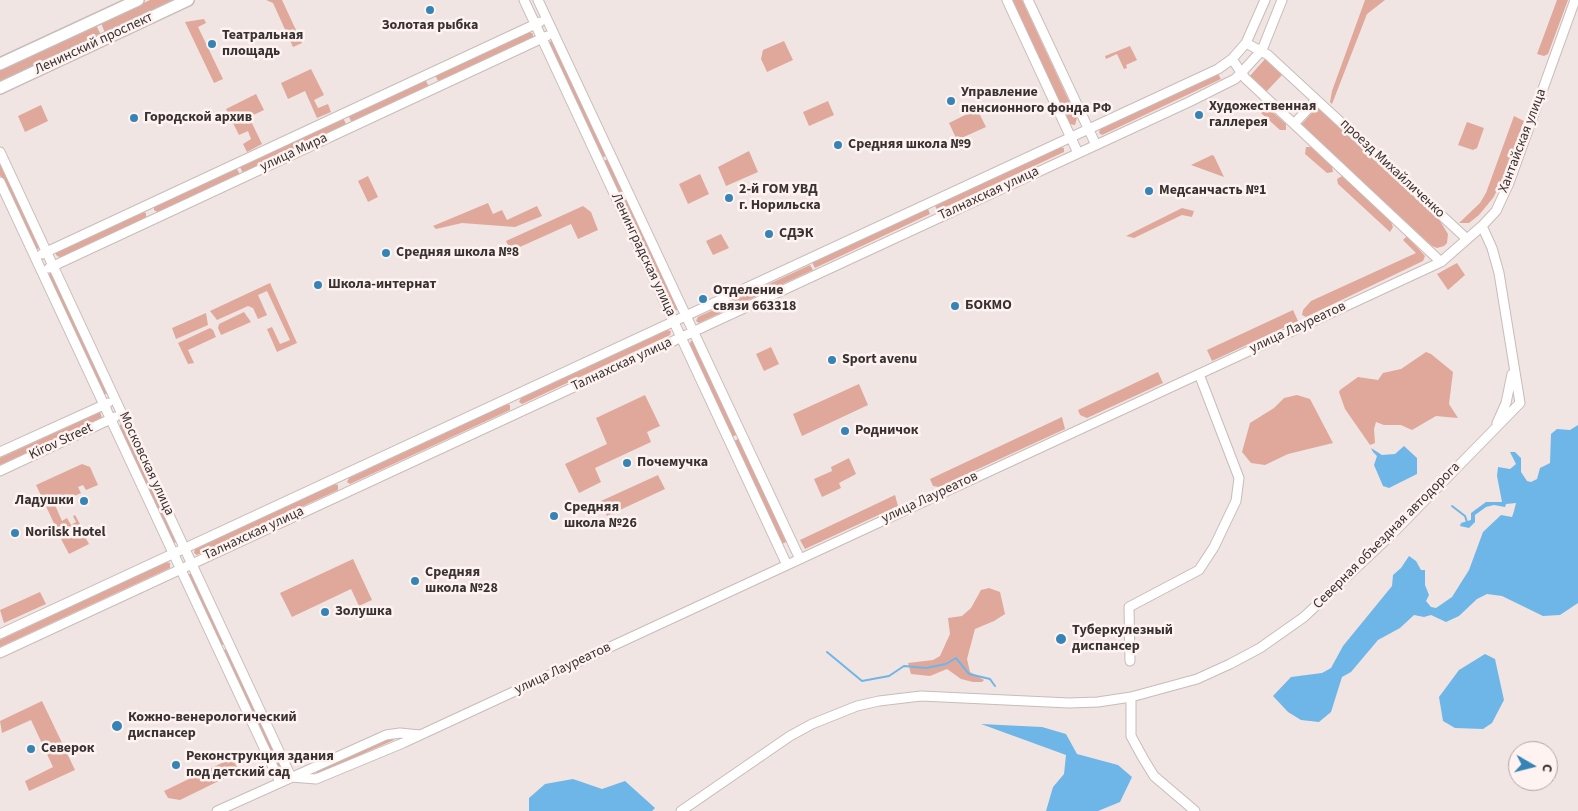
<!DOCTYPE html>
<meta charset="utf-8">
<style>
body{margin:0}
#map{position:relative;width:1578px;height:811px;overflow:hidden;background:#f0e5e2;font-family:"Source Sans 3",sans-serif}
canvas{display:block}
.north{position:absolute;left:1508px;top:741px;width:50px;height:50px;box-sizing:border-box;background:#fef3f0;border:1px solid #afa6a4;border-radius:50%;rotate:98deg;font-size:14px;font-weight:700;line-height:20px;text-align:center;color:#383332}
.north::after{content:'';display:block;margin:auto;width:18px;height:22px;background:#3683b6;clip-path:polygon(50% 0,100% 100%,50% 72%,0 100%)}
</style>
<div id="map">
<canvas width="1578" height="811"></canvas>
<div class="north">С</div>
</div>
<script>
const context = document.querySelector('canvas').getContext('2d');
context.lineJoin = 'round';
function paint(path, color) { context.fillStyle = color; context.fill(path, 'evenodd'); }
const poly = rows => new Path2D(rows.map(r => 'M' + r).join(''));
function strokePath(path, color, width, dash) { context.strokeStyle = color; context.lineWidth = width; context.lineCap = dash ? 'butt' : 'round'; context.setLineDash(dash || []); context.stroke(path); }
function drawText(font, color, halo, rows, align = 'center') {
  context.font = font + ' "Source Sans 3",sans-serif'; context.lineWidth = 5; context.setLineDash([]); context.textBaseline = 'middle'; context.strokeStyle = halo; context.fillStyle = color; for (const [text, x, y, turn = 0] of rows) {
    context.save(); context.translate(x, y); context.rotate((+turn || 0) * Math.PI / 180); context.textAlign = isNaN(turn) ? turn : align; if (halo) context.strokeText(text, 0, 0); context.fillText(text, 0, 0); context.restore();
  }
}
paint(poly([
 [150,0,177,0,105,33,101,23],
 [266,0,282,0,302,43,293,47,273,3],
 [1011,0,1022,0,1077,118,1075,125,1069,124],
 [1365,0,1385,0,1367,14,1332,104,1330,102,1332,91],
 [1557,0,1568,0,1548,54,1544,56,1537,54],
 [204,19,206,23,198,27,223,79,214,83,185,22],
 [96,25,101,35,0,82,0,70],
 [530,32,533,34,533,39,439,83,435,75],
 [552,39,608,155,601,158,549,44],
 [784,41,793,60,767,72,761,59,763,50],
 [1130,46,1137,60,1126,65,1127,68,1124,69,1117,54,1106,59,1105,56],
 [1265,59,1282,75,1266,92,1249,77],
 [311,69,324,95,314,100,318,108,328,104,331,112,317,118,305,91,288,99,281,83],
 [1218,74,1221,79,1102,135,1099,133,1100,129],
 [425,79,429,87,352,123,348,115],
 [256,94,264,110,249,117,262,144,247,152,243,144,251,139,248,131,239,135,226,109],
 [828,101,834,115,809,126,803,112],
 [41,105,48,121,25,132,18,116],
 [1263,107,1267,107,1286,124,1286,130,1280,130,1261,113],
 [1317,107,1440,221,1448,234,1447,243,1444,246,1437,248,1432,246,1301,125],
 [977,109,986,127,957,140,949,123],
 [1514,116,1524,121,1501,183,1493,198,1479,215,1469,223,1459,223,1480,203,1486,193],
 [343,118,347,126,243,173,239,165],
 [1467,122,1484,128,1477,148,1473,150,1458,145],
 [1060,147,1064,148,1064,152,937,211,935,205],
 [1306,147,1311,147,1332,166,1333,172,1327,173,1305,154],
 [749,151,758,172,726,186,718,167],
 [1212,155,1214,156,1224,177,1191,165],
 [609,159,678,308,676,311,673,311,603,161],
 [0,160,40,247,38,249,34,248,0,175],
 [236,167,240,175,159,213,154,210,154,206],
 [700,174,709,194,688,204,679,184],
 [368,176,378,197,368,202,358,181],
 [1342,176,1390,219,1393,227,1390,232,1338,184,1337,179],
 [488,203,493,214,502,210,507,220,537,206,542,216,515,227,462,223,436,229,433,226],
 [583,206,591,212,598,230,578,239,571,224,511,251,506,241],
 [1182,208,1194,211,1192,217,1182,215,1134,238,1126,236],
 [928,209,930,214,815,268,812,262],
 [141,211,146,213,146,218,61,258,56,255,56,251],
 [721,234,729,248,713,255,706,241],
 [1407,236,1425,256,1423,261,1306,317,1302,315,1303,310,1311,301,1416,253,1403,240],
 [1457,263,1465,275,1448,290,1437,274],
 [810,265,813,270,699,323,696,321,698,317],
 [50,273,53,274,108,393,106,394,103,394,48,277],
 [270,283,297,343,277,352,267,329,272,327,280,344,290,340,267,291,258,295,267,315,258,319,253,308,248,306,217,320,210,311],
 [1293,310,1298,321,1212,361,1207,350],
 [244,312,251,322,221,335,218,328,219,324],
 [206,313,208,325,176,339,172,328],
 [210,328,213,330,216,337,188,350,194,363,188,364,178,343],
 [667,330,671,331,670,335,522,404,519,402,521,398],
 [691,341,694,341,738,434,732,437,689,346],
 [771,347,779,364,764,371,756,354],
 [1426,352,1431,354,1453,372,1449,404,1458,418,1436,416,1412,430,1401,425,1384,425,1376,422,1374,429,1375,443,1370,445,1345,409,1339,392,1340,390,1358,377,1378,380,1383,373,1401,369],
 [1158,372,1163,383,1087,418,1080,415,1078,410],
 [859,384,868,405,802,436,793,414],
 [645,395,660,426,647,432,651,442,595,468,601,482,579,493,565,464,607,444,596,418],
 [1297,395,1310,399,1333,443,1288,454,1265,465,1251,463,1242,452,1250,423,1274,408,1284,398],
 [507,404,510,405,510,410,350,484,347,482,349,478],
 [100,412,102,418,0,465,0,458],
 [1062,417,1065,429,939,487,933,486,930,479],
 [121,424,123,424,176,543,172,542,118,428],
 [740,438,788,541,782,544,734,441],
 [849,458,856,474,839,483,841,488,822,497,814,479,832,471,831,467],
 [82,464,90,467,98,485,86,490,83,485,78,487,81,493,55,505,62,521,67,518,71,525,76,522,73,516,75,515,80,524,59,534,36,485],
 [658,475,665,489,607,516,601,501],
 [334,484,338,485,338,490,197,555,194,553,195,549],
 [895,495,898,506,805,549,800,540],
 [81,529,89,544,69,554,61,539],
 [353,559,372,600,359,606,351,589,292,617,280,593],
 [166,562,170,563,170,568,0,647,0,640],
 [188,574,192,574,226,643,220,646,187,576],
 [989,588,1000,592,1005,614,994,621,975,629,967,659,970,672,984,680,982,682,973,682,961,679,947,669,930,676,911,674,908,663,933,660,940,656,950,634,948,618,962,616,971,608,981,590],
 [40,592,46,604,4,623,0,610],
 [228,648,283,769,281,770,279,770,222,651],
 [42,701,75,770,29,791,25,781,53,767,31,720,2,733,0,721],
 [392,737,394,740,317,774,316,771],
 [232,758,237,767,229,776,180,800,168,798,164,791]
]), '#e0a89b');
paint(poly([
 [1578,425,1578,603,1560,615,1543,616,1502,596,1487,594,1477,599,1459,616,1446,622,1431,615,1424,617,1414,615,1400,628,1378,640,1351,672,1342,677,1331,712,1319,722,1301,720,1288,712,1273,696,1291,677,1322,673,1331,668,1343,646,1392,586,1393,575,1401,568,1409,556,1416,561,1421,570,1425,570,1425,585,1429,595,1426,601,1431,607,1436,608,1452,597,1469,570,1483,532,1501,515,1512,517,1514,511,1516,503,1506,504,1505,507,1494,505,1486,507,1475,515,1475,522,1469,528,1460,526,1461,523,1471,520,1471,513,1486,502,1502,502,1497,476,1498,467,1510,469,1516,464,1510,452,1515,452,1521,458,1521,472,1527,481,1531,482,1537,479,1540,468,1550,463,1551,434,1557,429,1570,430],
 [1404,446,1417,458,1417,474,1389,488,1383,486,1374,465,1377,456,1373,452,1371,448,1382,455,1395,454],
 [1485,654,1495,659,1504,700,1492,723,1483,729,1455,728,1443,721,1439,697,1459,670],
 [981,724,1042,727,1066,734,1077,754,1118,765,1132,777,1120,802,1098,811,1046,811,1053,787,1064,774,1066,755],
 [573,779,602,789,625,781,655,808,652,811,529,811,529,798,545,784]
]), '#6eb6e8');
strokePath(poly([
 [1452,506,1465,516,1467,522],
 [827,652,862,681,889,676,904,666,926,668,946,664,956,658,969,674,990,679,995,686]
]), '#6eb6e8', 2);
const minor = poly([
 [524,0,787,565],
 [538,0,800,559],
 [1007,0,1078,153],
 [1028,0,1096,145],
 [1246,43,1268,55,1467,239],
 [1232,59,1245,78,1441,262],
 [1294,124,1316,100],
 [0,152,291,777],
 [0,182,280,782],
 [42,254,540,22],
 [49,268,547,36],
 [1497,423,1506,403,1512,374],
 [0,452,108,403],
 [0,471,115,417],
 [0,634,1218,69,1232,59,1246,43,1265,0],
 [0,653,1189,102,1235,79,1242,72,1262,50,1282,0],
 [1130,661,1129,607,1199,570,1214,547,1236,501,1239,478,1199,374],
 [1131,697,1131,736,1143,758,1154,776,1195,811],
 [291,777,316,779,403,743,1441,262,1482,226,1496,211,1509,183,1575,0],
 [217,811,386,735,400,733,420,735],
 [681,811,790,736,812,724,857,706,879,701,921,696,1069,703,1098,702,1131,697,1197,679,1230,664,1260,648,1304,617,1390,536,1520,403,1499,273,1492,248,1482,226]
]);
const major = poly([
 [0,64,138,0],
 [0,88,188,0]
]);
strokePath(minor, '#c7bcb9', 11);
strokePath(major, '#c7bcb9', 14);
strokePath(minor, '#fff', 9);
strokePath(major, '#fff', 11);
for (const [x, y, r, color] of [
 [430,10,5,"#3683b6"],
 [212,44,5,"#3683b6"],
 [951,101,5,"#3683b6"],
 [1199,115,5,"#3683b6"],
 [134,118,5,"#3683b6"],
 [838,145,5,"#3683b6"],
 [1149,191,5,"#3683b6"],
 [729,198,5,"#3683b6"],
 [769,234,5,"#3683b6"],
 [386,253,5,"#3683b6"],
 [318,285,5,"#3683b6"],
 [703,299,5,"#3683b6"],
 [955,306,5,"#3683b6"],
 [832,360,5,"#3683b6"],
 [845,431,5,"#3683b6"],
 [627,463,5,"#3683b6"],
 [84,501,5,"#3683b6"],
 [554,516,5,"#3683b6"],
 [15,533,5,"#3683b6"],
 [415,581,5,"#3683b6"],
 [325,612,5,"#3683b6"],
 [1061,639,6,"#3683b6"],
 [117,726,6,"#3683b6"],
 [31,749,5,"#3683b6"],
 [176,765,5,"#3683b6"]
]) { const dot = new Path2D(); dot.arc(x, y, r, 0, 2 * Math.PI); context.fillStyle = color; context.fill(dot); strokePath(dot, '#fef3f0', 2); }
drawText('bold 14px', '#383332', '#fef3f0', [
 ["Золотая рыбка",430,26,"center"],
 ["Театральная",222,36],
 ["площадь",222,52],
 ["Управление",961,93],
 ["пенсионного фонда РФ",961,109],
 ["Художественная",1209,107],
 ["галлерея",1209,123],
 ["Городской архив",144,118],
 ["Средняя школа №9",848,145],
 ["2-й ГОМ УВД",739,190],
 ["г. Норильска",739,206],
 ["Медсанчасть №1",1159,191],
 ["СДЭК",779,234],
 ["Средняя школа №8",396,253],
 ["Школа-интернат",328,285],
 ["Отделение",713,291],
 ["связи 663318",713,307],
 ["БОКМО",965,306],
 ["Sport avenu",842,360],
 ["Родничок",855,431],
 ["Почемучка",637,463],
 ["Ладушки",74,501,"right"],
 ["Средняя",564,508],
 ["школа №26",564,524],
 ["Norilsk Hotel",25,533],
 ["Средняя",425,573],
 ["школа №28",425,589],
 ["Золушка",335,612],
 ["Туберкулезный",1072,631],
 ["диспансер",1072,647],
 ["Кожно-венерологический",128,718],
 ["диспансер",128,734],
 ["Северок",41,749],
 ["Реконструкция здания",186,757],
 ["под детский сад",186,773]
], 'left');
drawText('14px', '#383332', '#fef3f0', [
 ["Ленинский проспект",94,44,-25],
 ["Хантайская улица",1523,141,-69],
 ["улица Мира",294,153,-25],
 ["проезд Михайличенко",1392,169,43],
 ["Талнахская улица",989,194,-25],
 ["Ленинградская улица",643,255,65],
 ["улица Лауреатов",1298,328,-25],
 ["Талнахская улица",622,365,-25],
 ["Kirov Street",61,442,-25],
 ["Московская улица",146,464,65],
 ["улица Лауреатов",930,498,-25],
 ["Талнахская улица",254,534,-25],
 ["Северная объездная автодорога",1387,536,-45],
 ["улица Лауреатов",563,669,-25]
]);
</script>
